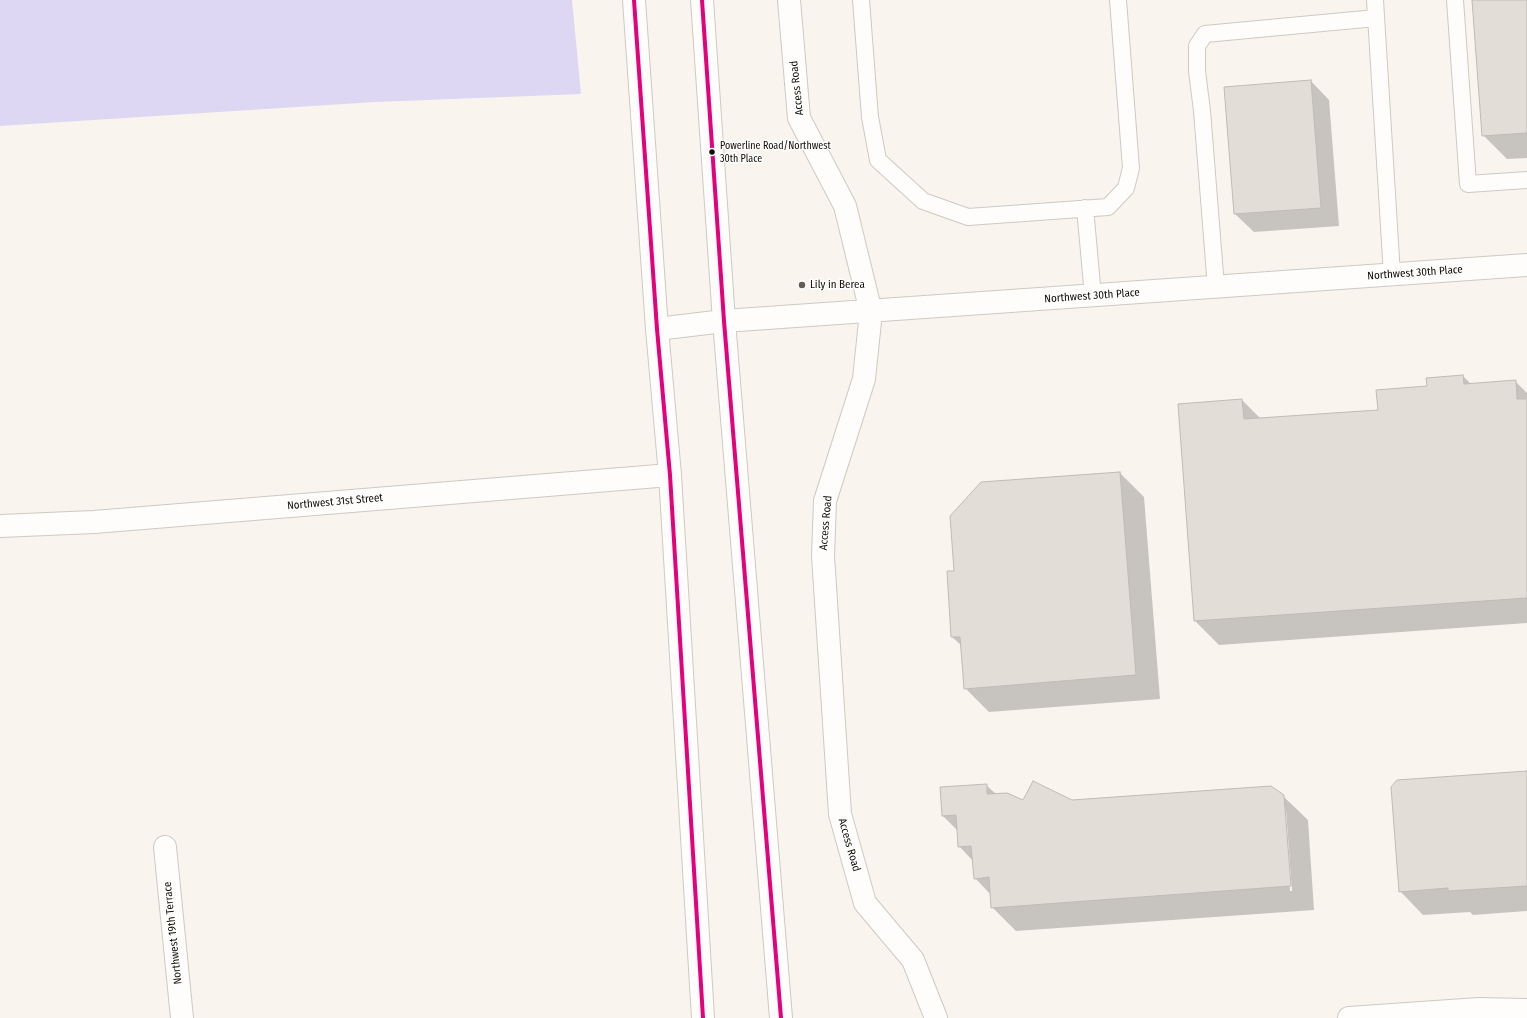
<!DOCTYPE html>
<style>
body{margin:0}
canvas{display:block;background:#f9f4ee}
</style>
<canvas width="1527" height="1018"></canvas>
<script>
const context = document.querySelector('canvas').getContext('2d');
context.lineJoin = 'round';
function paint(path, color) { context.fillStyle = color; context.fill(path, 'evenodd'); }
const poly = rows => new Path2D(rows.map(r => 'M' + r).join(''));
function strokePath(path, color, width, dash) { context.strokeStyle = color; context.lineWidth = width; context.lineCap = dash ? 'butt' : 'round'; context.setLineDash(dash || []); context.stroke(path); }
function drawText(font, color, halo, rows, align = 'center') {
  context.font = font + ' "Fira Sans Condensed",sans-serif'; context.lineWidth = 3; context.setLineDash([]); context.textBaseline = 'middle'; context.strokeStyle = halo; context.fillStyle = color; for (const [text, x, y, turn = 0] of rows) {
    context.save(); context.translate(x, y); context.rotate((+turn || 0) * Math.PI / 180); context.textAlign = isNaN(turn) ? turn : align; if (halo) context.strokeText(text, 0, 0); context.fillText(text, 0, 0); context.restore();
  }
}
paint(poly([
 [0,0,572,0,581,94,375,102,0,126]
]), '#ddd7f4');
paint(poly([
 [1473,0,1527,0,1527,158,1507,159,1483,135],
 [1311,81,1329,100,1339,226,1254,232,1235,214],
 [1463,376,1471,384,1515,381,1527,393,1527,623,1219,645,1195,621,1242,400,1261,419,1379,411,1428,387],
 [1120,473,1144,497,1160,699,989,712,965,688,962,646,952,637,956,571],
 [1527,772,1527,911,1473,915,1470,912,1423,915,1400,891],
 [986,785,996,794,1023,802,1283,796,1308,820,1314,910,1016,931,992,907,991,895,975,878,973,861,959,846,958,831,943,816],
 [1284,810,1286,810,1292,891,1290,891]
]), '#0003');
const building = poly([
 [1472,0,1527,0,1527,133,1482,136,1472,0],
 [1311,80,1321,208,1234,214,1224,87,1311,80],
 [1463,375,1464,384,1516,380,1517,399,1527,399,1527,598,1194,621,1178,404,1242,399,1244,419,1378,410,1376,390,1427,386,1426,378,1463,375],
 [1120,472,1136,675,964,689,960,637,951,637,947,571,954,571,950,516,981,482,1120,472],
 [1527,771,1527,886,1448,891,1448,888,1399,892,1391,787,1397,780,1527,771],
 [1033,781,1072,800,1271,786,1284,795,1291,886,991,908,989,877,974,879,971,846,958,847,956,815,942,816,940,787,987,784,987,794,1007,793,1023,800,1033,781]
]);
paint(building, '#e2ddd6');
strokePath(building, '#c0bbb5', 1);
const service = poly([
 [861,0,870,117,878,160,923,201,968,217,1108,207,1126,188,1131,168,1118,0],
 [1375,0,1392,275],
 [1455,0,1468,184,1527,180],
 [1085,208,1093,296],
 [1216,287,1202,111,1197,71,1197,46,1205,34,1376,18]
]);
const minor = poly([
 [789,0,799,118,845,206,871,312,864,379,825,501,823,556,840,814,865,903,913,960,936,1018],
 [657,329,724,321,1527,265],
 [0,526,94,522,670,475],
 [165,847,182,1018],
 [1349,1018,1479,1009,1527,1010]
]);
const secondary = poly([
 [634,0,657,329,670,475,703,1018],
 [702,0,724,321,781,1018]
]);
strokePath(service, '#cec9c3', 18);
strokePath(minor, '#cec9c3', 24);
strokePath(secondary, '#cec9c3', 24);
strokePath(service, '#fefdfc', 16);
strokePath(minor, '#fefdfc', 22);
strokePath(secondary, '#fefdfc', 22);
strokePath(poly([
 [634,0,657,329,670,475,703,1018],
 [702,0,724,321,781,1018]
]), '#e5007d', 4);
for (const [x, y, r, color] of [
 [712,152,3.5,"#120c06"],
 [802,285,4,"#635d57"]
]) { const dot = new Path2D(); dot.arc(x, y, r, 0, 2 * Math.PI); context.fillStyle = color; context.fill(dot); strokePath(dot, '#fff', 1.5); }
drawText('10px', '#120c06', '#fff', [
 ["Powerline Road/Northwest",720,146],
 ["30th Place",720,159]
], 'left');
drawText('11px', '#120c06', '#fff', [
 ["Access Road",797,88,-96],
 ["Northwest 30th Place",1415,273,-4],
 ["Northwest 30th Place",1092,296,-4],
 ["Northwest 31st Street",335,502,-5],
 ["Access Road",826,523,-85],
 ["Access Road",849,845,74],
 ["Northwest 19th Terrace",173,933,-96]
]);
drawText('11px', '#120c06', '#fff', [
 ["Lily in Berea",810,285]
], 'left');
</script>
